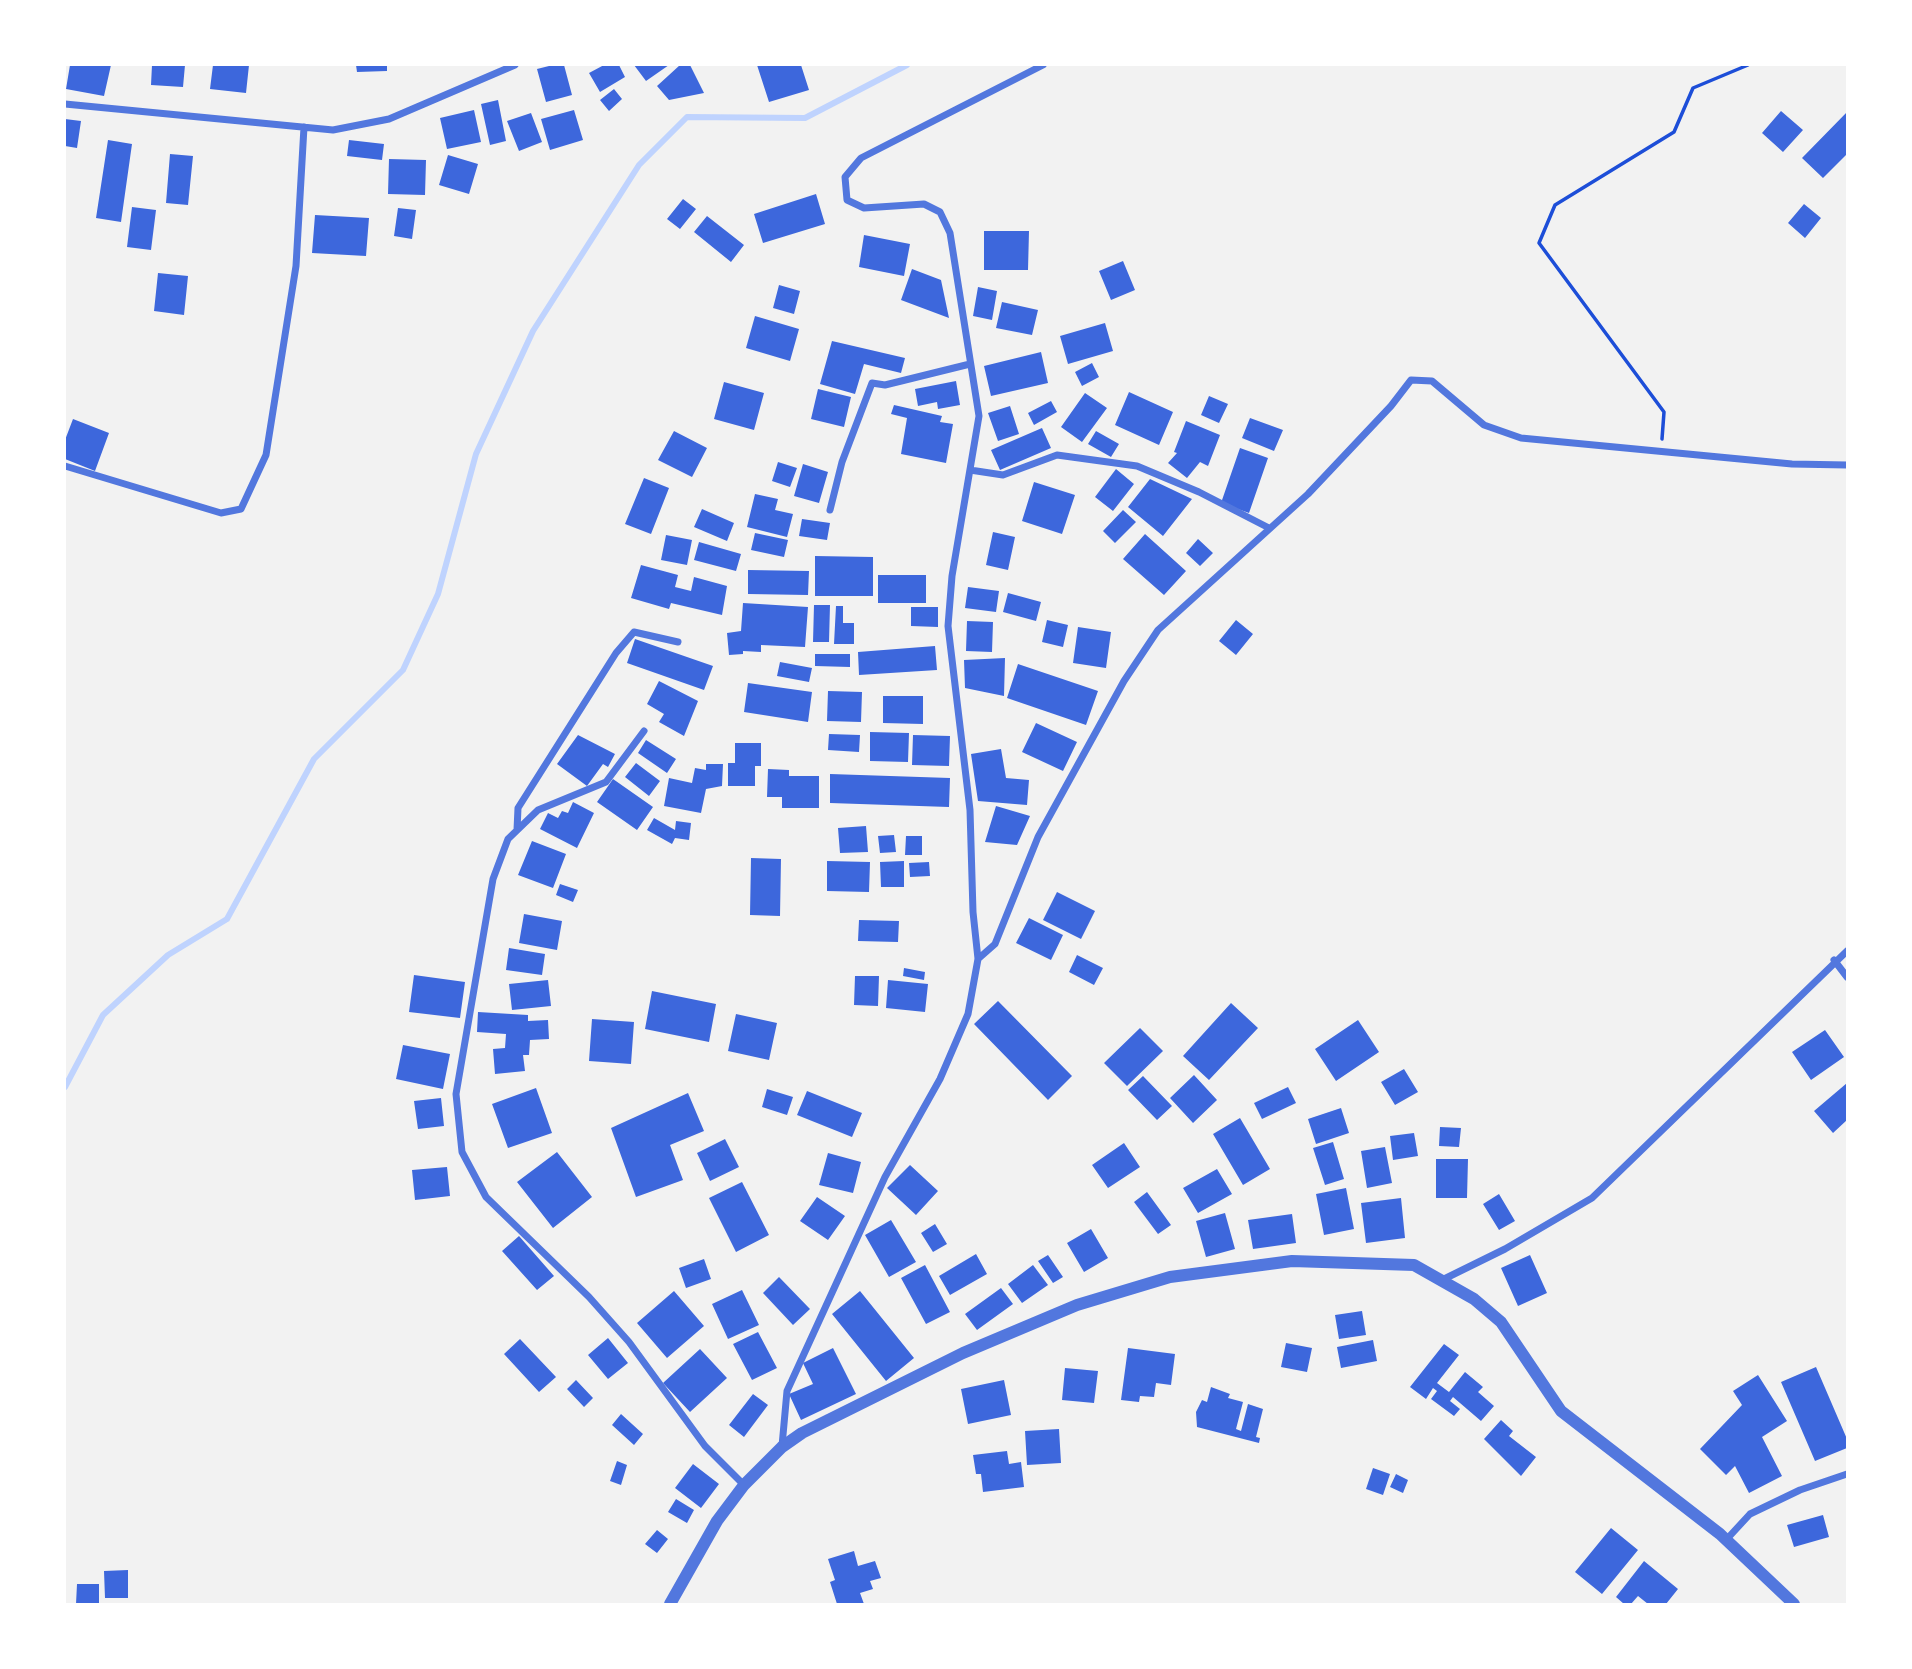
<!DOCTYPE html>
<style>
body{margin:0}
#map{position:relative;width:1912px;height:1669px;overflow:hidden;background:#f2f2f2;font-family:Karla,sans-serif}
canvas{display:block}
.frame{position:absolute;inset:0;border:66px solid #fff;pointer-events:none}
</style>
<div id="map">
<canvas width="1912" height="1669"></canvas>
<div class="frame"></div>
</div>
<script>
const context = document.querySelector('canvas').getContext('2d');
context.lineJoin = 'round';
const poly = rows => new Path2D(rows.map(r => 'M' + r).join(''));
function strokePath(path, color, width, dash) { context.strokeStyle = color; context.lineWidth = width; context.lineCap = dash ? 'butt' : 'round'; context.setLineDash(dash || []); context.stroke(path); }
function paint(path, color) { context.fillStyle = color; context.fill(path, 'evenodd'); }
strokePath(poly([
 [65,1087,103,1015,168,955,227,919,314,759,403,670,438,594,476,454,533,331,639,165,687,117,805,118,907,65]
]), '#bfd3fe', 6);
paint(poly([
 [70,65,111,65,104,96,66,89],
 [152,65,185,65,183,87,151,85],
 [213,65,249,65,246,93,210,89],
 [356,65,387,65,387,71,357,72],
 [553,65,564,65,572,95,546,102,537,69],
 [604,65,619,65,625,77,600,92,589,73],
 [634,65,669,65,646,81],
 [680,65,690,65,704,93,669,100,657,86],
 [757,65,801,65,809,90,769,102],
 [614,89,622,99,609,111,600,100],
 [498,100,506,141,490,145,481,104],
 [474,110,481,142,447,149,440,118],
 [574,110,583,140,550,150,541,119],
 [1781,111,1803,130,1783,152,1762,133],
 [1847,112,1847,154,1823,178,1802,158],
 [531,113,542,142,519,151,507,121],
 [65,119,81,121,77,148,65,146],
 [108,140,132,144,121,222,96,218],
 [349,140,384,144,382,160,347,156],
 [170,154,193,156,188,205,166,203],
 [448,155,478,164,469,194,439,185],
 [389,159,426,160,425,195,388,194],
 [816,194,825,224,763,243,754,214],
 [683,199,696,209,680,229,667,219],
 [1804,204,1821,218,1805,238,1788,223],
 [132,207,156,210,151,250,127,247],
 [398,208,416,210,412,239,394,236],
 [315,215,369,218,366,256,312,253],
 [707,216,744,245,731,262,694,232],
 [984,231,1029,231,1028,270,984,270],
 [864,235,910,244,904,276,859,267],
 [1123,261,1135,290,1111,300,1099,271],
 [912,269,941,280,949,318,901,300],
 [158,273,188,276,184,315,154,311],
 [779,285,800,291,794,314,773,308],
 [978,287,997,291,992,320,973,316],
 [1002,302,1038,310,1032,335,996,328],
 [755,316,799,329,790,361,746,348],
 [1105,323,1113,351,1068,364,1060,336],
 [832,341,905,358,901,373,864,364,855,394,820,384],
 [1041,352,1048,383,991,396,984,366],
 [1092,363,1099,377,1082,386,1075,372],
 [956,381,960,405,938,409,937,402,918,406,915,389],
 [724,382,764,393,754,430,714,419],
 [818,389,851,397,844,427,811,419],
 [1129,392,1173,412,1159,445,1115,425],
 [1085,393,1107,408,1082,442,1061,427],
 [1209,396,1228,404,1219,423,1201,415],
 [1051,401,1057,412,1034,425,1028,413],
 [894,405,942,416,940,422,953,424,946,463,901,454,907,418,891,414],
 [1010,406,1019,434,998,441,988,413],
 [1250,418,1283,430,1274,451,1242,438],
 [73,419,109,433,95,471,65,459,65,440],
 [1186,421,1220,435,1208,466,1200,462,1187,478,1168,463,1177,453,1174,452],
 [1042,428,1051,448,1000,470,991,450],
 [674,431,707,448,692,477,658,460],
 [1096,431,1119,444,1111,457,1088,444],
 [1240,448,1268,458,1249,513,1221,503],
 [778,462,797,468,790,487,772,481],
 [803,464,828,472,819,503,794,496],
 [1116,469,1134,484,1113,511,1095,497],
 [644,478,669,488,651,534,625,524],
 [1150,479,1192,499,1163,536,1128,507],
 [1034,482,1075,495,1062,534,1022,521],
 [755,494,778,499,775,510,793,514,787,537,747,527],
 [702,509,734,523,727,541,694,527],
 [1123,510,1136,522,1115,543,1103,531],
 [802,519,830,523,827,540,799,536],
 [993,532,1015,537,1008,570,986,565],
 [755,533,788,540,784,557,751,550],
 [1145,534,1186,571,1164,595,1123,559],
 [666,535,692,540,687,565,661,560],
 [1198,539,1213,553,1200,566,1186,553],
 [699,542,741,554,736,571,694,560],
 [815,556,873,557,873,596,815,596],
 [641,565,678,575,675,587,691,591,694,577,727,586,722,615,671,603,669,609,631,598],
 [748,570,809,571,808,595,748,594],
 [878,575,926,575,926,603,878,603],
 [968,587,999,591,996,612,965,608],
 [1008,593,1041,602,1036,621,1003,612],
 [743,603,808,607,805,647,761,645,761,652,743,651,743,654,729,655,727,633,741,631],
 [814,605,830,605,829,642,813,642],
 [836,606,843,606,843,623,854,623,854,644,834,644],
 [911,607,938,607,938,627,911,626],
 [1047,620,1068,625,1063,647,1042,642],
 [1236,620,1253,634,1236,655,1219,641],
 [967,621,993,622,992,652,966,651],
 [1078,627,1111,632,1106,668,1073,663],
 [635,639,713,666,704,690,627,663],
 [935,646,937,670,859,675,858,652],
 [815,654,850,654,850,667,815,666],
 [1005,658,1004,696,965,688,964,660],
 [780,662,812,668,809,682,777,676],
 [1018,664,1098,691,1086,725,1007,698],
 [659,681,698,701,684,736,659,722,664,714,647,704],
 [748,683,812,692,808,722,744,712],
 [828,691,862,692,861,722,827,721],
 [883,696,923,696,923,724,883,723],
 [1036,723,1077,742,1063,771,1022,752],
 [870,732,909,733,908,762,870,761],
 [829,734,860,735,859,752,828,750],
 [578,735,615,754,608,767,603,764,587,786,557,764],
 [913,735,950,736,949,766,912,765],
 [646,740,676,759,667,773,638,753],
 [735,743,761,743,761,766,755,766,755,786,728,786,728,763,735,763],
 [1001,749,1006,778,1029,780,1027,805,978,801,971,754],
 [636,763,660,781,649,796,625,777],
 [706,764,723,764,722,786,706,789,701,813,664,806,669,778,692,783,695,768,706,770],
 [768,769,789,770,789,776,819,776,819,808,782,808,782,797,767,797],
 [830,774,950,778,949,807,830,803],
 [613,779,653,807,637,830,597,802],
 [573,802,594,813,577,848,540,829,548,813,558,818,562,811,568,813],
 [996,806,1030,816,1017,845,985,842],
 [654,818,675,830,676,821,691,823,689,840,675,838,672,844,647,830],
 [866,826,868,852,840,853,838,828],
 [894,835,896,852,880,853,878,836],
 [906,836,922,836,922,855,905,855],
 [532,841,566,854,553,888,518,875],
 [751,858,781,859,780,916,750,915],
 [827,861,870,862,869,892,827,891],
 [904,861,904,887,881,887,880,862],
 [929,862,930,876,910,877,909,863],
 [560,884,578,890,573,902,556,895],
 [1057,892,1095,911,1081,939,1043,920],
 [524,914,562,921,557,950,519,943],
 [1029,918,1063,935,1051,960,1016,943],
 [859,920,899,921,898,942,858,941],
 [509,948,545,954,542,975,506,970],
 [1077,955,1103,968,1094,985,1069,972],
 [904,968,925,972,924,980,903,976],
 [414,975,465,982,460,1018,409,1012],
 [855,976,879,976,878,1006,854,1005],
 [548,980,551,1006,512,1010,509,984],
 [888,980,928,984,925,1012,886,1008],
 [652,991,716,1004,709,1042,645,1029],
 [998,1001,1072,1076,1048,1100,974,1024],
 [1231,1003,1258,1028,1209,1080,1183,1056],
 [478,1012,528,1015,528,1021,548,1020,549,1039,530,1040,529,1055,523,1055,525,1071,495,1074,493,1049,505,1048,506,1034,477,1032],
 [736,1014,777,1023,769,1060,728,1051],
 [592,1019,634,1022,631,1064,589,1061],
 [1358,1020,1379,1052,1336,1081,1315,1049],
 [1140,1028,1163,1051,1127,1086,1104,1063],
 [1825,1030,1844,1057,1811,1080,1792,1052],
 [403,1045,450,1054,443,1089,396,1079],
 [1404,1069,1418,1092,1395,1105,1381,1082],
 [1194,1075,1217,1100,1193,1123,1170,1098],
 [1143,1076,1172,1106,1157,1120,1128,1090],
 [1847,1083,1847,1120,1833,1133,1814,1111],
 [1288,1087,1296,1103,1262,1119,1254,1103],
 [536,1088,552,1133,508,1148,492,1104],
 [767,1089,793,1097,787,1115,762,1107],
 [807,1091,862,1113,852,1137,797,1115],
 [688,1093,704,1131,670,1145,683,1180,636,1197,611,1128],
 [441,1098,444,1126,418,1129,414,1101],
 [1341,1108,1349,1133,1316,1144,1308,1119],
 [1240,1118,1270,1169,1243,1185,1213,1134],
 [1440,1127,1461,1128,1459,1147,1439,1146],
 [1414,1133,1418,1156,1393,1160,1390,1136],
 [725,1139,739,1167,710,1181,697,1153],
 [1333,1142,1344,1179,1325,1185,1313,1148],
 [1124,1143,1140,1167,1108,1188,1092,1165],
 [1385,1147,1392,1183,1367,1188,1361,1151],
 [557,1152,592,1197,553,1228,517,1182],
 [828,1153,861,1162,853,1193,819,1185],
 [1436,1159,1468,1159,1467,1198,1436,1198],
 [910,1165,938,1191,916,1215,887,1188],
 [447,1167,450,1196,415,1200,412,1170],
 [1217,1169,1232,1194,1198,1213,1183,1188],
 [742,1182,769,1235,736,1252,709,1198],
 [1346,1188,1354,1229,1324,1235,1316,1194],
 [1147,1192,1171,1225,1158,1234,1134,1202],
 [1499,1194,1515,1221,1499,1230,1483,1204],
 [817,1197,845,1216,828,1240,800,1221],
 [1401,1198,1405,1238,1366,1243,1361,1203],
 [1225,1213,1235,1249,1206,1257,1196,1221],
 [1292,1214,1296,1243,1253,1249,1248,1220],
 [891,1220,916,1262,889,1277,865,1235],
 [935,1224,947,1244,933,1252,921,1233],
 [1091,1229,1108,1258,1084,1272,1067,1243],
 [519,1236,554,1276,537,1290,502,1251],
 [976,1254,987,1274,950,1295,939,1276],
 [1048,1255,1063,1277,1053,1283,1038,1261],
 [1530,1255,1547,1293,1518,1306,1501,1268],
 [704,1259,711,1279,686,1288,679,1268],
 [925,1265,950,1312,926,1324,901,1278],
 [1033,1265,1048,1285,1022,1303,1008,1284],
 [779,1277,810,1309,793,1325,763,1293],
 [1001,1288,1013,1304,977,1330,965,1314],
 [742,1290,759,1325,728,1339,712,1304],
 [674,1291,704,1326,667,1358,637,1323],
 [860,1291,914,1358,886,1381,832,1314],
 [1362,1311,1366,1335,1339,1339,1335,1315],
 [758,1332,777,1368,752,1380,733,1344],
 [608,1338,628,1363,608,1379,588,1355],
 [520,1339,556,1377,539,1392,504,1354],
 [1373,1340,1377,1361,1341,1368,1337,1347],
 [1286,1343,1312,1348,1307,1372,1281,1367],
 [1444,1344,1459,1355,1437,1383,1449,1392,1465,1372,1483,1387,1478,1392,1494,1406,1481,1421,1453,1397,1450,1401,1460,1409,1454,1416,1431,1399,1437,1391,1433,1388,1426,1399,1410,1387],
 [833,1348,856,1394,801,1420,789,1394,813,1384,803,1363],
 [1128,1348,1175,1354,1171,1385,1156,1383,1154,1397,1140,1396,1139,1402,1121,1400],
 [700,1349,727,1378,690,1412,663,1383],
 [1816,1367,1847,1439,1847,1448,1815,1461,1781,1382],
 [1065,1368,1098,1371,1094,1403,1062,1400],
 [1758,1375,1787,1421,1762,1437,1782,1476,1749,1493,1735,1466,1726,1475,1700,1449,1742,1405,1733,1391],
 [576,1380,593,1398,584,1407,567,1389],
 [1004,1380,1011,1415,968,1424,961,1389],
 [1211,1387,1230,1394,1228,1398,1243,1402,1236,1429,1241,1431,1248,1404,1263,1409,1256,1437,1260,1438,1259,1443,1197,1427,1196,1412,1202,1400,1207,1402],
 [753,1394,768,1405,744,1437,729,1425],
 [621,1414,643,1434,634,1445,612,1425],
 [1501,1420,1513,1431,1509,1436,1536,1457,1521,1476,1484,1439],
 [1059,1429,1061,1463,1027,1465,1025,1431],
 [1007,1451,1009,1464,1021,1462,1024,1487,983,1492,981,1474,976,1474,973,1455],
 [617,1461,627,1465,621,1485,610,1481],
 [693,1464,719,1484,701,1508,675,1488],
 [1373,1468,1390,1474,1383,1495,1366,1489],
 [1396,1474,1408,1480,1403,1493,1390,1487],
 [676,1499,694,1510,687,1523,668,1512],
 [1823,1515,1829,1537,1794,1547,1787,1525],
 [1611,1528,1638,1550,1602,1594,1575,1572],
 [657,1530,668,1539,657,1553,645,1544],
 [854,1551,858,1566,875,1561,881,1578,870,1581,873,1589,860,1593,864,1604,837,1604,830,1582,835,1580,828,1559],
 [1644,1561,1678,1589,1666,1604,1648,1604,1638,1596,1631,1604,1624,1604,1616,1597],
 [128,1570,128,1598,105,1598,104,1571],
 [77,1584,99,1584,99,1604,76,1604]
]), '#3d67dc');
strokePath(poly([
 [1662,439,1664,412,1539,243,1555,205,1674,132,1693,88,1748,65]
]), '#1d4ed8', 3.5);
strokePath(poly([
 [65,104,333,130,389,119,515,65],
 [65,466,221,513,241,509,266,455,296,266,304,127],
 [970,470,1003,475,1057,455,1137,466,1199,492,1269,528],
 [830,510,842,462,872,383,885,385,970,364],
 [644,731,606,782,538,810,508,839,493,879,456,1094,462,1152,486,1197,589,1297,629,1342,705,1446,744,1485],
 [517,830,518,808,616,653,634,632,678,642],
 [978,959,995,944,1038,837,1124,681,1158,630,1308,494,1391,406,1411,380,1432,381,1484,425,1521,438,1792,464,1847,465],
 [1834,960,1847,977],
 [1442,1280,1505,1249,1592,1198,1847,951],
 [782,1446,787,1391,885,1177,940,1079,968,1014,978,959,973,912,970,810,948,626,952,576,979,416,950,233,940,212,924,204,864,208,847,200,845,177,861,158,1043,65],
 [1726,1540,1750,1514,1800,1490,1847,1474]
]), '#5277de', 7);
strokePath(poly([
 [670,1604,717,1521,744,1485,782,1447,802,1433,963,1353,1077,1305,1170,1277,1292,1261,1414,1265,1474,1299,1501,1322,1561,1411,1720,1534,1794,1604]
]), '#5277de', 12);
</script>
